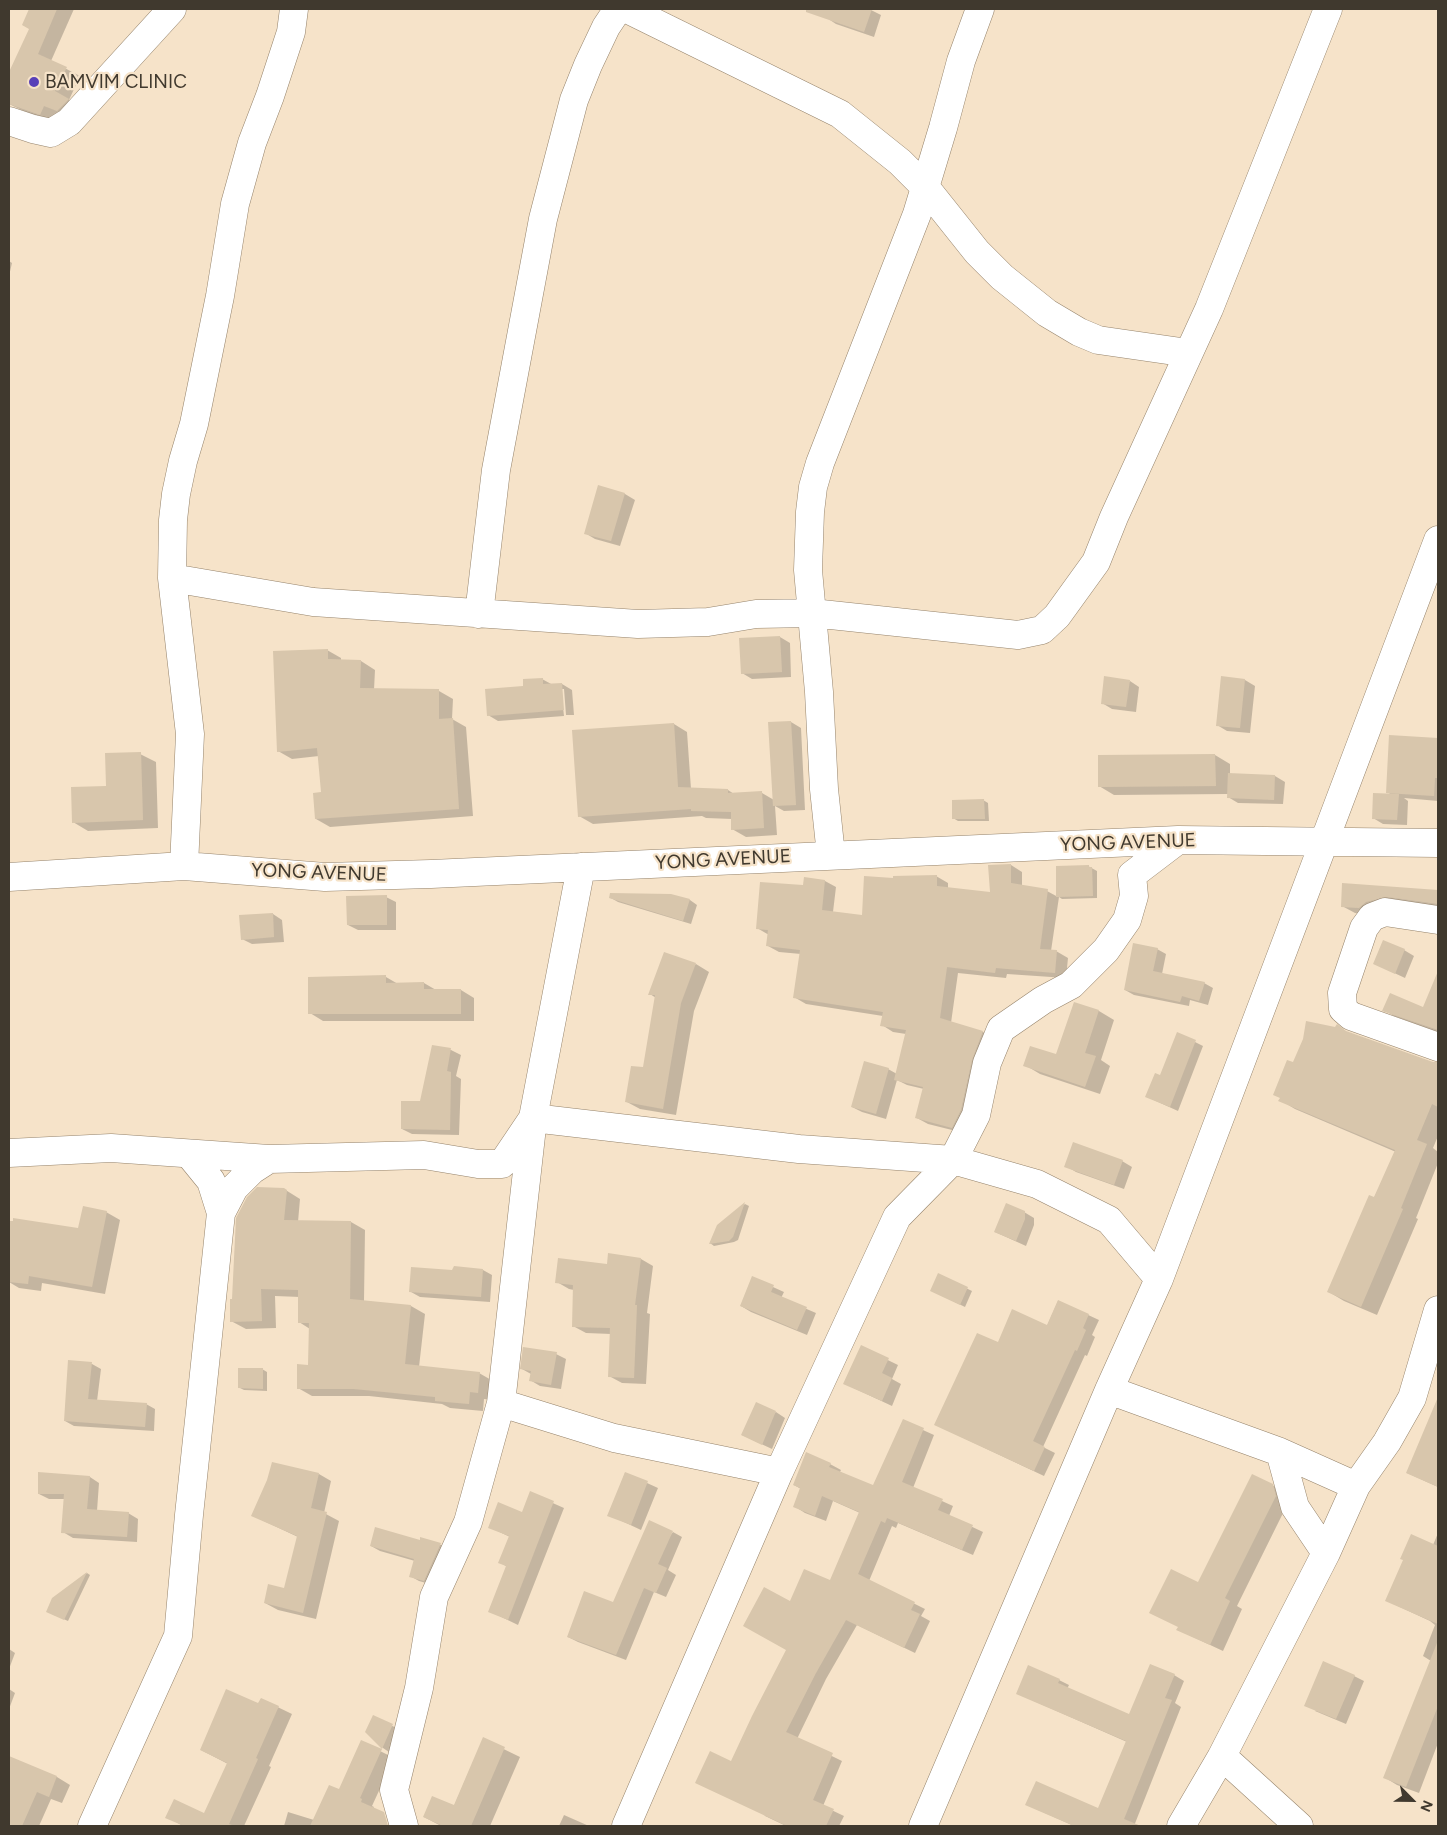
<!DOCTYPE html>
<style>
body{margin:0}
#map{position:relative;width:1447px;height:1835px;overflow:hidden;background:#f6e3c9;font-family:Figtree,sans-serif}
canvas{display:block}
.frame{position:absolute;inset:0;border:10px solid #40392e;pointer-events:none}
.north{position:absolute;left:1387px;top:1775px;width:50px;height:50px;-webkit-text-stroke:4px #f6e3c9;paint-order:stroke;rotate:113deg;font-size:14px;font-weight:700;line-height:20px;text-align:center;color:#40392e}
.north::after{content:'';display:block;margin:auto;width:18px;height:22px;background:#40392e;clip-path:polygon(50% 0,100% 100%,50% 72%,0 100%)}
</style>
<div id="map">
<canvas width="1447" height="1835"></canvas>
<div class="frame"></div>
<div class="north">N</div>
</div>
<script>
const context = document.querySelector('canvas').getContext('2d');
context.lineJoin = 'round';
function paint(path, color) { context.fillStyle = color; context.fill(path, 'evenodd'); }
const poly = rows => new Path2D(rows.map(r => 'M' + r).join(''));
function strokePath(path, color, width, dash) { context.strokeStyle = color; context.lineWidth = width; context.lineCap = dash ? 'butt' : 'round'; context.setLineDash(dash || []); context.stroke(path); }
function drawText(font, color, halo, rows, align = 'center') {
  context.font = font + ' Figtree,sans-serif'; context.lineWidth = 4.5; context.setLineDash([]); context.textBaseline = 'middle'; context.strokeStyle = halo; context.fillStyle = color; for (const [text, x, y, turn = 0] of rows) {
    context.save(); context.translate(x, y); context.rotate((+turn || 0) * Math.PI / 180); context.textAlign = isNaN(turn) ? turn : align; if (halo) context.strokeText(text, 0, 0); context.fillText(text, 0, 0); context.restore();
  }
}
paint(poly([
 [30,9,38,12,39,9,74,9,51,61,80,76,69,100,82,107,71,118,58,112,54,121,28,113,9,104,9,75,30,29,23,25],
 [830,9,869,9,881,15,874,37,836,24,827,18],
 [9,261,12,263,9,276],
 [599,487,625,494,635,500,620,546,595,539,585,533],
 [780,637,790,643,791,677,752,679,742,673],
 [327,650,341,658,341,661,361,661,375,670,374,690,439,691,453,699,452,719,466,727,473,816,330,827,316,819,323,793,319,756,292,759,278,751],
 [1222,678,1245,680,1255,686,1250,733,1227,731,1217,725],
 [542,679,553,685,562,684,572,690,574,715,566,715,564,689,561,689,564,716,498,721,488,715,524,687],
 [1130,681,1139,687,1136,712,1112,709,1102,703],
 [791,722,801,728,805,810,784,811,775,806,777,835,746,837,732,829,732,819,706,818,702,816,593,824,579,816,674,724,687,732,691,789,728,790,734,794,762,793,774,800],
 [1390,737,1438,739,1438,801,1404,798,1408,801,1407,825,1383,824,1373,818,1392,795,1387,792],
 [140,754,156,762,158,828,88,831,73,822],
 [1215,755,1230,764,1230,774,1275,776,1285,782,1283,804,1238,803,1228,797,1228,794,1114,795,1099,786,1099,756],
 [983,800,988,803,989,821,958,821,953,818],
 [1011,865,1022,872,1022,886,1047,891,1058,897,1088,866,1097,871,1097,898,1062,899,1059,897,1051,951,1056,951,1068,958,1066,978,1007,974,1006,978,958,973,951,1023,983,1032,994,1039,964,1133,928,1124,917,1118,924,1089,907,1085,897,1080,886,1119,862,1112,852,1107,888,1069,897,1074,906,1034,893,1032,882,1025,883,1016,806,1004,794,997,801,954,779,952,768,946,769,935,757,928,804,886,805,878,825,881,836,887,833,912,864,916,894,879,936,876,948,883,948,889,991,894],
 [1344,885,1438,891,1438,909,1372,915,1355,913,1342,906],
 [671,895,690,900,697,905,691,924,618,902,611,898],
 [386,897,396,902,396,930,358,930,348,925],
 [273,914,282,920,284,942,252,944,242,939],
 [1157,949,1166,954,1162,974,1204,983,1213,988,1208,1005,1190,1000,1189,1006,1134,995,1125,990],
 [1404,950,1414,956,1405,978,1375,964],
 [696,964,709,972,694,1011,676,1115,640,1109,627,1102,644,1069,656,998,650,994],
 [1438,974,1438,1032,1394,1016,1384,1010,1424,1008],
 [386,977,398,984,424,983,436,990,461,990,474,998,474,1021,323,1021,310,1013],
 [1074,1004,1099,1011,1114,1020,1101,1060,1110,1066,1100,1094,1040,1074,1025,1065,1057,1056],
 [1351,1034,1432,1063,1438,1063,1438,1136,1433,1148,1438,1152,1438,1163,1416,1218,1418,1219,1377,1315,1344,1301,1329,1292,1396,1152,1295,1109,1280,1100,1293,1064],
 [1195,1042,1203,1046,1178,1111,1147,1097,1160,1077],
 [433,1046,451,1050,461,1055,456,1076,461,1079,459,1135,412,1134,402,1129,422,1102],
 [1122,1161,1132,1167,1124,1189,1076,1172,1066,1166],
 [284,1189,300,1199,298,1222,351,1222,365,1230,364,1301,411,1306,425,1314,419,1367,479,1373,493,1381,492,1400,484,1399,483,1411,450,1408,442,1404,369,1396,312,1396,298,1388,310,1366,310,1329,299,1322,300,1297,275,1296,276,1328,246,1329,231,1321,234,1300],
 [745,1204,749,1206,738,1240,734,1242,714,1246,710,1243,718,1225],
 [106,1212,120,1220,105,1294,42,1283,41,1291,19,1288,9,1282,9,1222,79,1229],
 [1024,1212,1034,1218,1034,1225,1026,1246,995,1232],
 [641,1259,653,1266,647,1313,650,1314,646,1384,622,1383,609,1376,611,1334,586,1333,573,1326,574,1290,569,1289,557,1282,608,1265],
 [483,1270,492,1275,490,1302,420,1297,411,1292],
 [939,1275,972,1291,965,1307,936,1293],
 [753,1278,784,1292,781,1298,816,1313,807,1335,751,1312,741,1306],
 [1058,1301,1099,1320,1092,1335,1095,1337,1087,1356,1085,1355,1043,1447,1055,1453,1044,1476,936,1425,1047,1326],
 [861,1347,898,1365,892,1379,901,1384,892,1406,845,1384],
 [556,1354,566,1359,561,1389,540,1386,530,1380,531,1374,522,1369],
 [69,1361,92,1364,101,1369,97,1401,146,1404,155,1409,154,1431,74,1426,65,1421],
 [262,1369,267,1372,267,1391,244,1390,240,1388],
 [1438,1404,1438,1487,1407,1473],
 [776,1412,785,1418,772,1449,742,1435],
 [903,1421,934,1435,913,1488,953,1506,949,1516,983,1532,973,1555,898,1523,896,1528,892,1526,869,1581,925,1609,921,1616,930,1621,915,1653,857,1625,826,1679,797,1739,842,1761,823,1806,844,1816,839,1826,786,1826,765,1816,732,1762,788,1650,790,1603,831,1582,860,1513,833,1501,826,1521,805,1513,794,1506,801,1489,794,1485,830,1464,841,1470,840,1472,874,1487],
 [625,1473,658,1488,641,1530,609,1515],
 [319,1474,331,1481,324,1513,339,1521,316,1619,278,1610,265,1603,285,1589,298,1537,253,1516],
 [90,1477,99,1483,97,1511,128,1513,138,1519,137,1542,73,1538,63,1532,65,1499,49,1499,39,1494],
 [1272,1485,1285,1493,1288,1503,1237,1606,1242,1609,1223,1651,1178,1630,1199,1584],
 [530,1493,564,1508,518,1625,489,1611,507,1567,500,1562,510,1537,489,1527,522,1514],
 [673,1532,682,1537,668,1570,676,1575,666,1597,654,1592,626,1660,578,1642,568,1637,613,1604],
 [1438,1533,1438,1743,1419,1793,1397,1785,1384,1777,1431,1661,1423,1656,1435,1625,1430,1621,1387,1601,1433,1545],
 [421,1539,441,1545,449,1549,433,1585,419,1581,410,1576,415,1561,380,1551,371,1546,421,1541],
 [87,1573,90,1575,68,1621,52,1614,53,1599],
 [9,1649,15,1653,9,1669],
 [1174,1675,1184,1681,1175,1703,1181,1707,1134,1826,1088,1826,1080,1823,1079,1826,1074,1826,1027,1805,1099,1809,1127,1742,1018,1694,1059,1680,1069,1685,1067,1689,1130,1715],
 [1354,1676,1364,1681,1346,1724,1315,1711],
 [9,1689,15,1693,9,1709],
 [261,1699,292,1714,269,1766,271,1767,244,1826,183,1826,167,1817,205,1815,228,1764,201,1750,259,1705],
 [373,1717,403,1731,392,1754,383,1748,366,1732],
 [483,1739,520,1757,490,1826,441,1826,424,1817,454,1806],
 [362,1742,394,1758,372,1806,374,1807,366,1826,284,1826,288,1812,314,1820,340,1791],
 [9,1758,57,1777,70,1785,62,1803,51,1799,39,1826,9,1826],
 [564,1815,589,1826,559,1826]
]), '#0003');
paint(poly([
 [29,9,57,9,38,54,67,67,55,91,69,99,57,111,44,106,40,115,9,104,9,72,29,29,22,25],
 [806,9,872,9,864,32,806,12],
 [598,485,625,493,611,541,584,534],
 [780,636,782,672,741,674,739,638],
 [328,649,328,659,361,660,360,688,439,689,439,719,453,718,459,809,315,819,313,793,321,792,317,748,277,752,273,651],
 [1104,676,1130,680,1126,707,1101,704],
 [1221,676,1245,679,1240,728,1216,726],
 [543,678,543,684,562,683,564,710,487,716,485,689,523,686,523,679],
 [791,721,796,805,773,806,768,722],
 [674,723,678,787,728,789,728,793,762,791,764,828,731,830,731,812,691,811,691,809,578,817,572,730],
 [1389,735,1438,738,1438,778,1435,778,1434,796,1386,793],
 [141,752,143,820,72,823,71,787,106,786,105,753],
 [1215,754,1216,786,1098,787,1098,755],
 [1228,773,1275,775,1274,800,1227,798],
 [1373,793,1399,794,1397,820,1372,819],
 [984,799,985,819,952,819,952,800],
 [1011,864,1011,883,1048,889,1040,949,1057,950,1055,973,996,968,995,973,947,967,940,1018,983,1031,972,1060,961,1110,952,1128,915,1118,923,1087,894,1080,906,1030,880,1026,883,1012,793,998,800,950,766,946,768,930,756,929,760,882,803,885,804,877,825,880,822,910,862,915,864,876,893,878,893,876,937,875,937,886,990,892,988,865],
 [1089,865,1089,867,1092,867,1093,896,1056,897,1056,866],
 [1342,883,1438,890,1438,904,1387,897,1366,902,1359,908,1341,907],
 [610,893,671,894,690,899,683,921,609,898],
 [387,895,387,925,347,925,346,896],
 [273,913,274,937,241,940,239,915],
 [1383,940,1405,949,1395,974,1373,964],
 [1133,943,1158,948,1153,971,1205,982,1199,1001,1182,996,1180,1002,1124,990],
 [664,952,696,963,681,1003,663,1109,625,1102,631,1066,643,1067,655,995,648,995],
 [1438,971,1438,1030,1382,1011,1390,993,1423,1007],
 [386,975,386,983,424,982,424,989,461,989,461,1014,308,1014,308,977],
 [1074,1002,1099,1010,1085,1053,1096,1056,1085,1087,1023,1066,1030,1046,1056,1054],
 [1306,1021,1335,1027,1337,1024,1346,1031,1433,1062,1438,1062,1438,1107,1432,1104,1417,1140,1427,1144,1401,1208,1403,1209,1361,1307,1327,1292,1369,1195,1374,1197,1395,1150,1278,1101,1280,1098,1273,1095,1287,1060,1293,1062,1303,1039],
 [1177,1032,1196,1040,1170,1107,1145,1097,1155,1073,1160,1075],
 [432,1045,451,1048,447,1071,451,1072,450,1130,401,1129,401,1101,420,1101],
 [864,1061,889,1068,876,1114,851,1107],
 [1073,1142,1123,1160,1114,1185,1064,1167],
 [257,1187,284,1188,287,1190,284,1220,351,1221,350,1299,411,1305,405,1364,480,1372,478,1393,470,1392,469,1404,435,1401,435,1397,354,1389,297,1389,297,1364,308,1365,309,1323,298,1323,298,1290,261,1289,262,1321,230,1322,230,1299,232,1299,236,1218,247,1197],
 [745,1202,733,1237,729,1241,709,1244,717,1225],
 [1006,1203,1025,1211,1025,1219,1016,1241,994,1232],
 [83,1206,107,1211,92,1287,29,1276,28,1284,9,1282,9,1221,13,1221,13,1218,78,1228],
 [608,1253,641,1258,635,1305,637,1305,634,1378,608,1377,610,1328,572,1327,573,1285,555,1283,558,1258,607,1264],
 [454,1266,483,1269,481,1297,409,1292,411,1267,452,1270],
 [938,1273,968,1287,960,1305,930,1291],
 [752,1276,774,1285,771,1292,807,1307,797,1330,740,1306],
 [1058,1300,1089,1314,1083,1328,1086,1330,1077,1351,1075,1350,1033,1441,1045,1447,1034,1471,934,1425,977,1333,998,1342,1012,1309,1047,1325],
 [861,1345,889,1358,882,1373,892,1378,882,1401,843,1384],
 [523,1347,557,1352,551,1385,529,1381,531,1371,520,1369],
 [68,1360,92,1362,88,1399,147,1403,145,1427,64,1421],
 [238,1368,263,1368,263,1389,238,1388],
 [1438,1397,1438,1487,1406,1473],
 [756,1402,776,1411,762,1445,741,1435],
 [903,1419,924,1428,902,1482,943,1499,938,1510,973,1525,962,1550,887,1518,885,1523,881,1521,858,1574,915,1602,911,1610,920,1614,904,1648,846,1620,816,1673,786,1732,833,1753,813,1800,834,1809,826,1826,787,1826,695,1783,710,1751,731,1761,752,1716,786,1650,743,1626,764,1587,790,1601,804,1569,830,1580,859,1512,822,1496,815,1516,793,1507,800,1488,793,1485,806,1452,831,1463,829,1467,873,1485],
 [272,1462,319,1473,311,1508,327,1512,303,1613,264,1603,268,1584,284,1588,297,1536,251,1516,267,1480],
 [38,1472,90,1476,87,1509,129,1512,127,1537,61,1533,64,1494,38,1494],
 [625,1472,648,1481,631,1525,607,1516],
 [1252,1474,1273,1484,1276,1496,1225,1598,1230,1601,1210,1645,1176,1630,1178,1627,1149,1613,1171,1569,1198,1582],
 [530,1491,554,1501,508,1620,488,1612,506,1566,498,1563,509,1536,488,1528,498,1502,522,1512],
 [649,1520,673,1531,658,1564,667,1568,656,1593,644,1588,616,1655,567,1637,584,1591,613,1602],
 [375,1527,420,1540,420,1537,441,1543,424,1581,409,1577,414,1559,370,1546],
 [1411,1534,1438,1546,1438,1624,1385,1601,1403,1560,1400,1559],
 [87,1572,64,1620,46,1612,52,1598],
 [1437,1643,1438,1706,1406,1787,1383,1778],
 [1323,1661,1355,1675,1336,1719,1304,1706],
 [1150,1664,1175,1674,1165,1698,1172,1700,1124,1819,1141,1826,1074,1826,1025,1805,1036,1781,1098,1808,1126,1741,1016,1694,1028,1665,1060,1679,1058,1683,1129,1714],
 [226,1689,258,1703,261,1698,279,1706,256,1758,258,1759,229,1824,234,1826,184,1826,165,1818,174,1799,204,1813,227,1763,200,1750],
 [373,1715,393,1724,382,1749,365,1732],
 [483,1737,505,1747,471,1826,443,1826,423,1817,432,1796,454,1805],
 [361,1740,382,1749,360,1798,362,1799,361,1802,384,1812,388,1826,310,1826,329,1785,339,1789],
 [9,1756,57,1776,49,1797,37,1792,22,1826,9,1826]
]), '#d8c6ac');
const minor = poly([
 [627,9,840,114,900,162,926,188,977,252,1002,277,1047,313,1079,332,1098,340,1188,353],
 [9,121,33,129,51,133,69,122,172,9],
 [172,578,313,602,638,624,708,622,756,614,812,613,1018,635,1042,630,1057,616,1096,562,1114,517,1209,309,1328,9],
 [479,614,496,470,543,219,574,100,588,65,606,27,618,9],
 [831,855,824,789,819,692,808,570,810,512,813,487,820,463,917,214,943,128,961,61,980,9],
 [184,866,190,734,172,578,173,520,176,494,183,461,194,424,220,296,235,204,252,143,270,96,291,32,294,9],
 [9,877,184,866,325,877,431,874,1178,840,1438,843],
 [1438,920,1385,912,1372,917,1364,928,1342,993,1343,1009,1351,1016,1438,1047],
 [9,1153,111,1148,269,1159,424,1155,478,1164,502,1164,533,1118,799,1149,953,1160,1037,1184,1109,1220,1159,1279],
 [221,1213,234,1188,252,1170,269,1159],
 [1109,1390,1280,1452,1356,1486],
 [501,1403,614,1438,779,1472],
 [1280,1452,1295,1507,1326,1553],
 [1222,1756,1299,1826],
 [92,1826,178,1636,189,1515,221,1213,211,1181,189,1154],
 [404,1826,394,1790,419,1688,434,1597,468,1522,501,1403,533,1118,581,867],
 [626,1826,779,1472,897,1217,953,1160,976,1115,987,1063,1001,1029,1043,1000,1071,985,1106,950,1127,920,1134,896,1132,875,1178,840],
 [923,1826,1109,1390,1159,1279,1438,540],
 [1181,1826,1222,1756,1326,1553,1356,1486,1387,1442,1412,1398,1438,1310]
]);
strokePath(minor, '#95836b', 29);
strokePath(minor, '#fff', 28);
for (const [x, y, r, color] of [
 [34,82,6,"#5840b8"]
]) { const dot = new Path2D(); dot.arc(x, y, r, 0, 2 * Math.PI); context.fillStyle = color; context.fill(dot); strokePath(dot, '#f6e3c9', 2); }
drawText('19px', '#40392e', '#f6e3c9', [
 ["BAMVIM CLINIC",45,82]
], 'left');
drawText('19px', '#40392e', '#f6e3c9', [
 ["YONG AVENUE",1128,843,-2],
 ["YONG AVENUE",723,860,-3],
 ["YONG AVENUE",319,873,2]
]);
</script>
